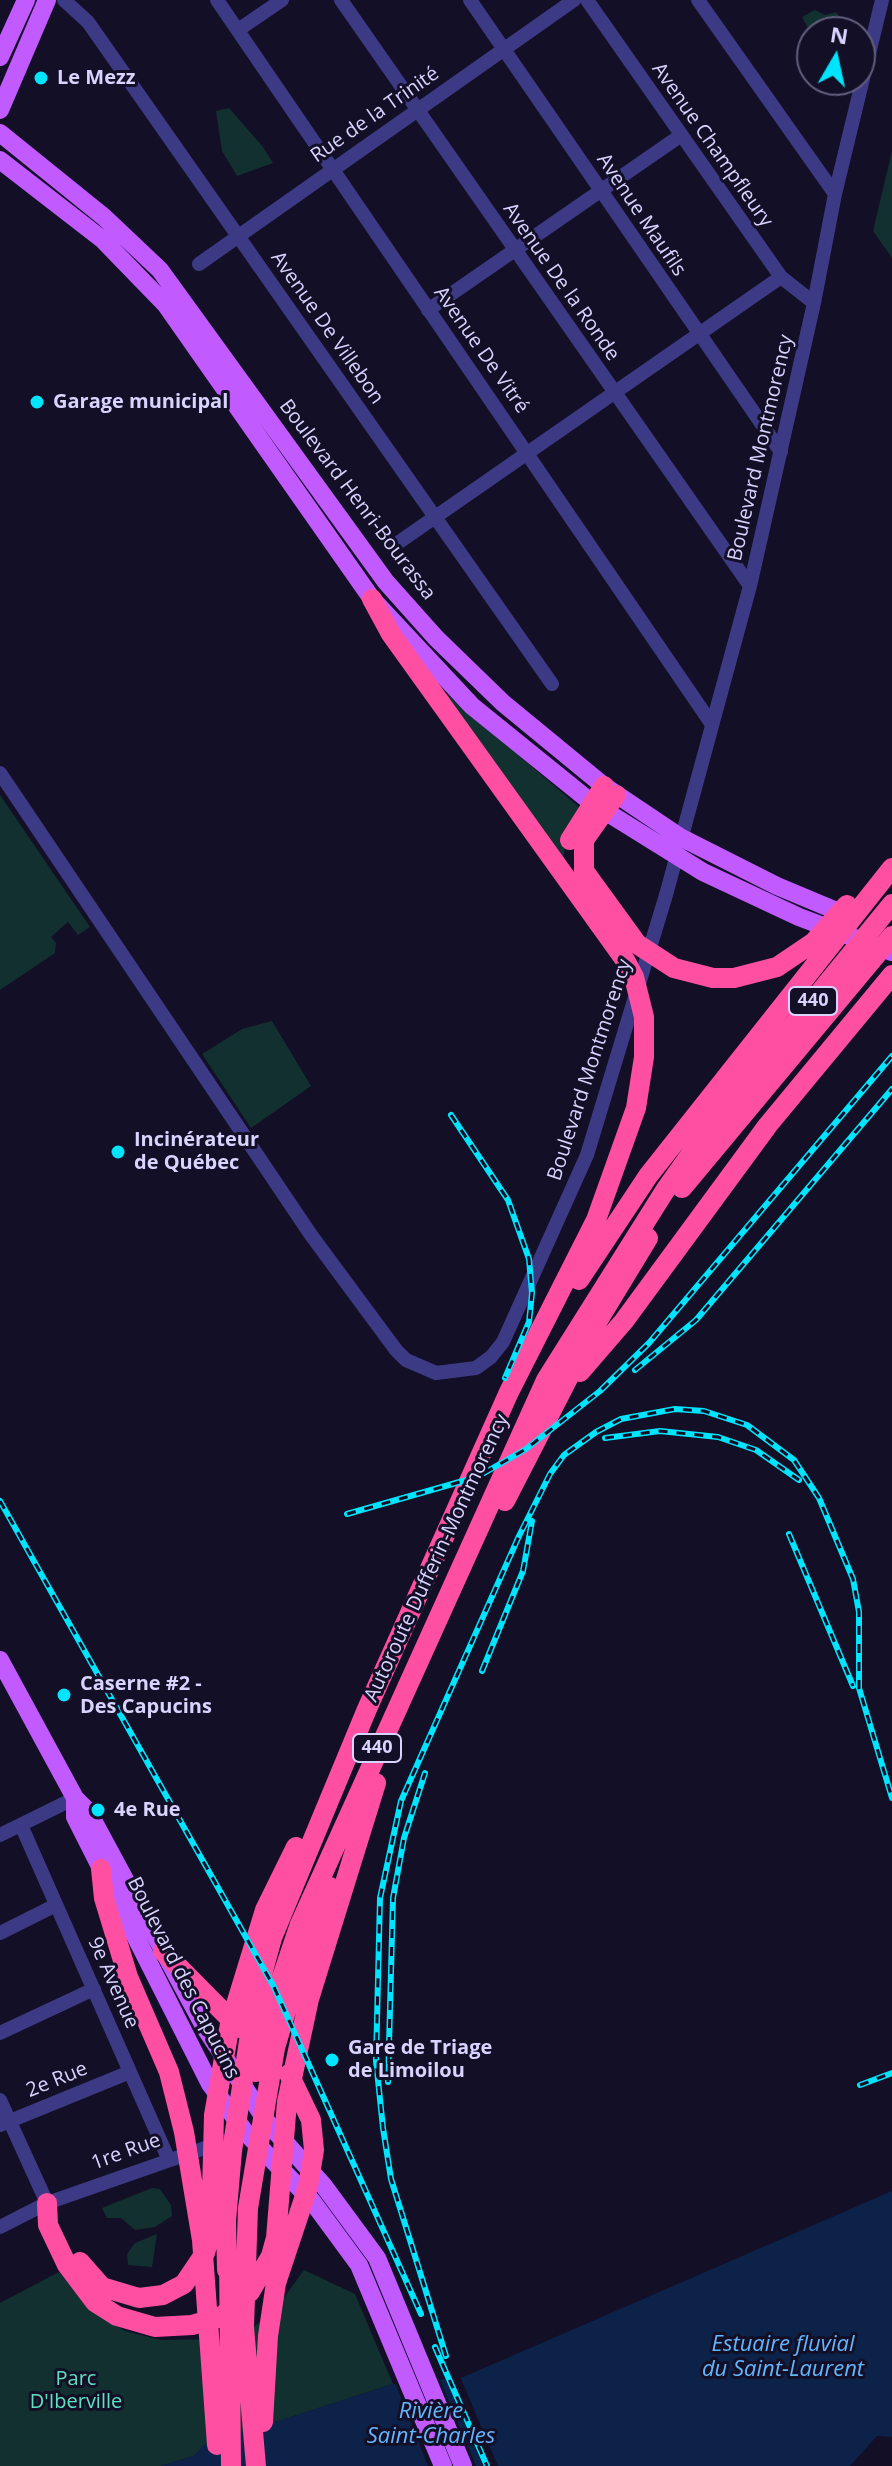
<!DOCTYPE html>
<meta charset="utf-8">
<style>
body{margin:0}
#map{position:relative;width:892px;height:2466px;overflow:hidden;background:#130f26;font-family:"Open Sans",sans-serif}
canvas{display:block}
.north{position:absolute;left:796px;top:16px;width:80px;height:80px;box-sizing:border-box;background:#130f26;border:2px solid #625e7d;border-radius:50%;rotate:9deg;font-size:22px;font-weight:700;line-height:32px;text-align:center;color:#d9d4ff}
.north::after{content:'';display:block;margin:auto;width:28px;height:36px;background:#00e5ff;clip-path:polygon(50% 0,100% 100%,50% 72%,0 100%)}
</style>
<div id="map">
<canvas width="892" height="2466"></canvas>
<div class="north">N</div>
</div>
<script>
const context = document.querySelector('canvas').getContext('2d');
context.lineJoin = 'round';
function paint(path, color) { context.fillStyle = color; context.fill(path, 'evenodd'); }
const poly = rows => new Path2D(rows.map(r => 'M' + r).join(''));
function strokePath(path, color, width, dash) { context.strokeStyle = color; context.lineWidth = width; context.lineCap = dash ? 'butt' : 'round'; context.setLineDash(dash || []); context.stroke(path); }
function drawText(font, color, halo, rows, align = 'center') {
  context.font = font + ' "Open Sans",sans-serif'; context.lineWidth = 6; context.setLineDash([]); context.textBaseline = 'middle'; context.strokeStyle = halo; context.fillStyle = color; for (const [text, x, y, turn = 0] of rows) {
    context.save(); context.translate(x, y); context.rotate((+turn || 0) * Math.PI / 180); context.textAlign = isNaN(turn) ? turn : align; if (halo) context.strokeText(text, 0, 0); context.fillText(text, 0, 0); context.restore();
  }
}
paint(poly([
 [815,10,825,15,836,12,840,17,838,24,844,32,812,32,812,53,808,47,812,36,802,17],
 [229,108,263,147,273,163,237,176,222,151,216,111],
 [892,151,892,258,873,231],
 [446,693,579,807,567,832,563,860,442,698],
 [0,795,90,927,78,935,68,922,51,937,56,943,55,953,0,990],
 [272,1021,311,1086,251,1128,202,1054,242,1029],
 [152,2188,160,2189,171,2205,172,2216,155,2227,135,2230,121,2218,107,2218,102,2208],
 [157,2234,152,2267,128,2265,127,2254,135,2243],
 [304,2270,355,2294,393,2384,204,2445,194,2456,160,2466,0,2466,0,2303,59,2272,90,2310,125,2331,161,2340,225,2339,251,2329,275,2310]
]), '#12302f');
paint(poly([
 [892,2191,892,2437,877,2436,850,2466,160,2466,194,2456,203,2445,393,2384,461,2378]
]), '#0c2248');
paint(poly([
 [459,2374,498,2466,483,2466,445,2377],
 [439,2378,476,2466,428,2466,394,2380]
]), '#130f26');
strokePath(poly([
 [64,0,88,22,552,684],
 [217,0,711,723],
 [341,0,750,586],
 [470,0,781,452],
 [587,0,781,277,814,303],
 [698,0,835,194],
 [238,30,282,0],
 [199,264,574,0],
 [428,310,680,136],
 [392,547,781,277],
 [0,773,311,1235,396,1350,406,1360,436,1373,476,1368,491,1357,503,1342,587,1155,666,895,750,586,814,303,835,194,882,0],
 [21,1825,168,2158],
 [0,1835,75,1798],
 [0,1933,56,1905],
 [0,2033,94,1989],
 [0,2100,47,2203],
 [0,2125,130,2072],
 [0,2227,47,2203,242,2135]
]), '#3d3a85', 14);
strokePath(poly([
 [0,57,26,0],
 [0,110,47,0],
 [0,133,104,217,160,270,386,582,436,638,503,703,604,786,680,837,777,886,851,917],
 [0,160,103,240,166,305,372,599,472,706,592,803,703,872,799,917,892,952],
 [0,1660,75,1798,88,1811,205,2028,267,2122,324,2186,377,2258,463,2466],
 [75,1798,75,1817,210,2084,246,2133,312,2201,359,2265,443,2466]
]), '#c25bff', 18);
strokePath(poly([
 [616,795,584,840,584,871,637,944,674,968,713,978,734,978,777,967,814,942,847,905],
 [570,840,604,786],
 [682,1188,892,936],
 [579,1280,648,1176,892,868],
 [580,1372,624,1321,768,1125,892,975],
 [505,1501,597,1322,648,1238],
 [101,1869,104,1898,128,1977,169,2072,184,2132,202,2240,217,2445],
 [163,1951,239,2028],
 [256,2072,271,2010,300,1924,546,1380,666,1189,713,1123,892,904],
 [47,2203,48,2225,67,2265,95,2302,117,2316,155,2327,192,2325,221,2317,250,2292,271,2256,276,2238,287,2102,309,1999,376,1783],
 [229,2258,231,2466],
 [80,2262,102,2287,139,2298,163,2295,184,2284,205,2253,211,2232,214,2115,230,2024,265,1910,296,1847],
 [227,2270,226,2221,232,2151,256,1996,272,1938,367,1709,509,1392,596,1220,636,1108,644,1057,644,1017,634,977,625,960,391,634,372,599],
 [263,2422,268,2336,276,2283,308,2187,314,2150,311,2120,289,2074],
 [256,2466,244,2327,248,2208,275,2048,294,1984,330,1887]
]), '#ff4fa3', 20);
const rail = poly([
 [451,1115,508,1200,529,1259,532,1293,529,1322,505,1378],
 [635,1370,696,1320,892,1089],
 [605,1438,660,1431,718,1437,756,1450,799,1480],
 [0,1501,274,1987,421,2314],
 [347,1514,477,1477,526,1449,600,1391,649,1343,892,1056],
 [789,1534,853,1686],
 [482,1671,523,1571,532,1521],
 [388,2082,393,1898,404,1838,425,1773],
 [860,2085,892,2073],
 [435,2347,487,2466],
 [446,2356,391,2179,383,2128,376,2061,380,1898,401,1801,519,1536,550,1474,564,1455,596,1432,621,1419,675,1409,704,1411,747,1425,794,1460,819,1498,853,1579,859,1612,859,1688,892,1798]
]);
strokePath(rail, '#00e5ff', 6);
strokePath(rail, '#130f26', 3, [9]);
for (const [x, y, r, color] of [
 [41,78,8,"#00e5ff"],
 [37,402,8,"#00e5ff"],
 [118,1152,8,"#00e5ff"],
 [64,1695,8,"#00e5ff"],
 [98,1810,8,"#00e5ff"],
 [332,2060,8,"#00e5ff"]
]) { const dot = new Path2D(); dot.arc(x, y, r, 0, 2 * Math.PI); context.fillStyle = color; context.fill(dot); strokePath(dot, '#130f26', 3); }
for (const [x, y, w] of [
 [813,1001,48],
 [377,1748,48]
]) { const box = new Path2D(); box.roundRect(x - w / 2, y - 14, w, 28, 6); context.fillStyle = '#130f26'; context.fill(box); strokePath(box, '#d9d4ff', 2); }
drawText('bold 18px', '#d9d4ff', null, [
 ["440",813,1001],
 ["440",377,1748]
]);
drawText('bold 20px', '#d9d4ff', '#130f26', [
 ["Le Mezz",57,78],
 ["Garage municipal",53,402],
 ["Incinérateur",134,1140],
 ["de Québec",134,1163],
 ["Caserne #2 -",80,1684],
 ["Des Capucins",80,1707],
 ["4e Rue",114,1810],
 ["Gare de Triage",348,2048],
 ["de Limoilou",348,2071]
], 'left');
drawText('20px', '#d9d4ff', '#130f26', [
 ["Rue de la Trinité",375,115,-35],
 ["Avenue Champfleury",712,145,55],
 ["Avenue Maufils",641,215,56],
 ["Avenue De la Ronde",561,282,55],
 ["Avenue De Villebon",327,328,55],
 ["Avenue De Vitré",481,350,55],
 ["Boulevard Montmorency",761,448,-77],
 ["Boulevard Henri-Bourassa",357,500,53],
 ["Boulevard Montmorency",590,1070,-72],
 ["Autoroute Dufferin-Montmorency",437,1558,-65],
 ["Boulevard des Capucins",183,1978,63],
 ["9e Avenue",113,1983,66],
 ["2e Rue",57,2080,-22],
 ["1re Rue",126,2152,-20]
]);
drawText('20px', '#5fe0c0', '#130f26', [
 ["Parc",76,2379],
 ["D'Iberville",76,2402]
]);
drawText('italic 22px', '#62b6ff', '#130f26', [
 ["Estuaire fluvial",783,2345],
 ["du Saint-Laurent",783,2370],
 ["Rivière",431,2412],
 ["Saint-Charles",431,2437]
]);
</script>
